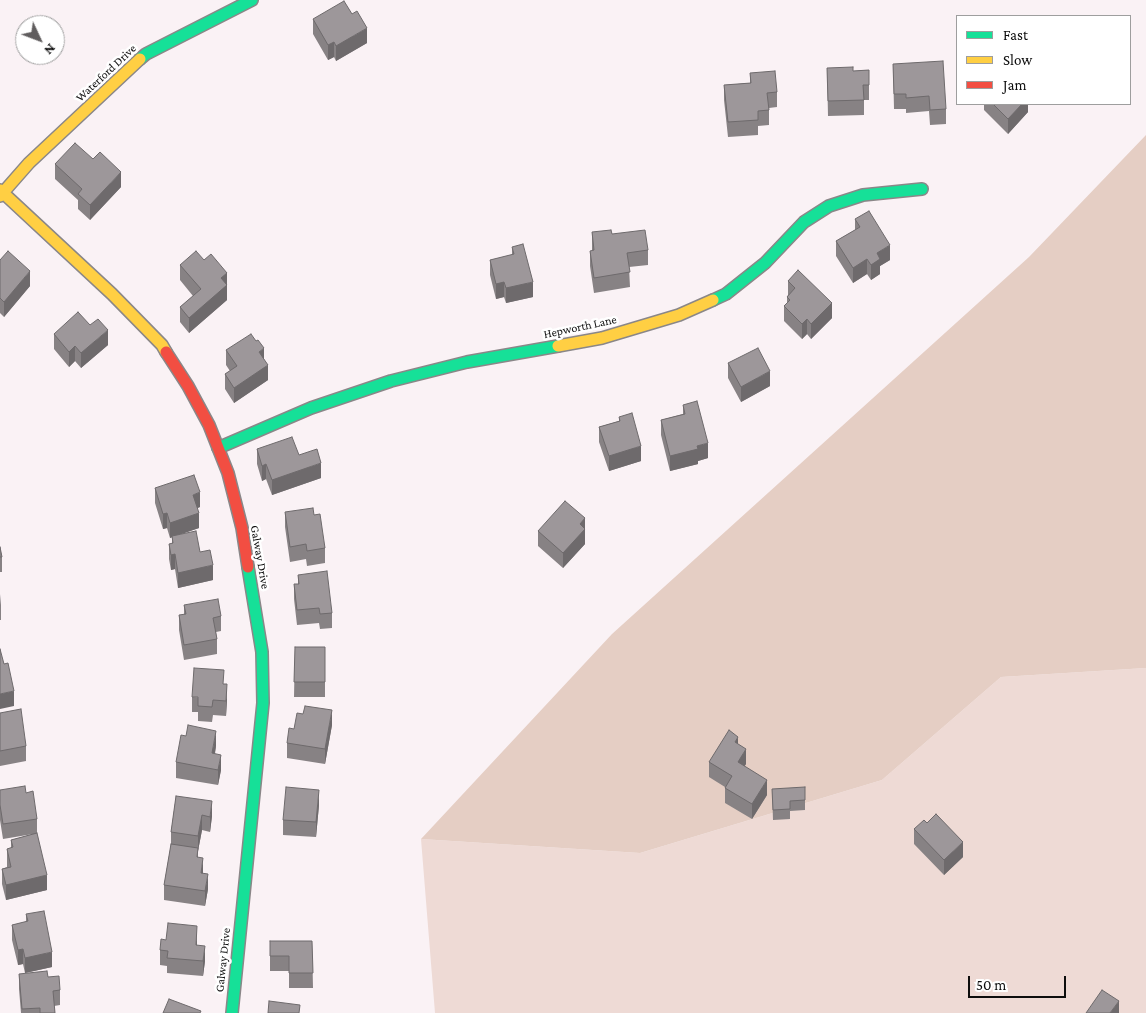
<!DOCTYPE html>
<style>
body{margin:0}
#map{position:relative;width:1146px;height:1013px;overflow:hidden;background:#faf2f5;font-family:"Crimson Pro",serif}
canvas{display:block}
.legend{position:absolute;left:956px;top:15px;width:175px;height:90px;box-sizing:border-box;background:#fff;border:1px solid #9e9e9e;margin:0;padding:6px 9px;list-style:none;font-size:15px;color:#0d0d0d}
.legend li{display:flex;align-items:center;gap:10px;height:25px}
.legend b{width:25px;border:1px solid #9e9e9e}
.north{position:absolute;left:15px;top:15px;width:50px;height:50px;box-sizing:border-box;background:#fff;border:1px solid #9e9e9e;border-radius:50%;rotate:133deg;font-size:14px;font-weight:700;line-height:20px;text-align:center;color:#0d0d0d}
.north::after{content:'';display:block;margin:auto;width:18px;height:22px;background:#605d5e;clip-path:polygon(50% 0,100% 100%,50% 72%,0 100%)}
.scale{position:absolute;left:968px;top:976px;width:98px;height:22px;box-sizing:border-box;border:2px solid #0d0d0d;border-top:0;padding-left:6px;font-size:15px;line-height:18px;white-space:nowrap;color:#0d0d0d;-webkit-text-stroke:4px #fff;paint-order:stroke}
</style>
<div id="map">
<canvas width="1146" height="1013"></canvas>
<ul class="legend">
<li><b style="height:6px;background:#16e098"></b>Fast</li>
<li><b style="height:6px;background:#ffcf43"></b>Slow</li>
<li><b style="height:6px;background:#f24e42"></b>Jam</li>
</ul>
<div class="north">N</div>
<div class="scale">50 m</div>
</div>
<script>
const context = document.querySelector('canvas').getContext('2d');
context.lineJoin = 'round';
function paint(path, color) { context.fillStyle = color; context.fill(path, 'evenodd'); }
const poly = rows => new Path2D(rows.map(r => 'M' + r).join(''));
function strokePath(path, color, width, dash) { context.strokeStyle = color; context.lineWidth = width; context.lineCap = dash ? 'butt' : 'round'; context.setLineDash(dash || []); context.stroke(path); }
function drawText(font, color, halo, rows, align = 'center') {
  context.font = font + ' "Crimson Pro",serif'; context.lineWidth = 5; context.setLineDash([]); context.textBaseline = 'middle'; context.strokeStyle = halo; context.fillStyle = color; for (const [text, x, y, turn = 0] of rows) {
    context.save(); context.translate(x, y); context.rotate((+turn || 0) * Math.PI / 180); context.textAlign = isNaN(turn) ? turn : align; if (halo) context.strokeText(text, 0, 0); context.fillText(text, 0, 0); context.restore();
  }
}
paint(poly([
 [1146,668,1146,1013,435,1013,421,839,640,853,882,780,1001,677]
]), '#eedad5');
paint(poly([
 [1146,135,1146,668,1001,677,882,780,640,853,421,839,612,634,1029,257]
]), '#e5cec4');
const fast = poly([
 [140,59,146,54,252,0],
 [713,300,726,294,765,263,804,222,829,206,863,195,922,189],
 [218,448,311,408,391,381,467,362,558,346],
 [232,1013,263,703,262,652,248,567]
]);
const slow = poly([
 [0,190,112,294,162,345,166,352],
 [0,196,29,163,140,59],
 [558,346,602,338,679,315,713,300]
]);
const jam = poly([
 [166,352,188,386,209,425,228,473,242,528,248,567]
]);
strokePath(fast, '#8a8788', 14);
strokePath(slow, '#8a8788', 14);
strokePath(jam, '#8a8788', 14);
strokePath(fast, '#16e098', 11);
strokePath(slow, '#ffcf43', 11);
strokePath(jam, '#f24e42', 11);
paint(poly([
 [313,19,367,43,336,61,334,57,328,60,313,34],
 [893,64,946,109,946,124,930,125,929,111,906,113,906,109,894,109],
 [827,68,853,71,869,70,869,100,864,100,864,115,828,116],
 [750,73,777,92,777,107,769,108,769,125,758,126,758,135,728,137,724,100,724,85,750,83],
 [984,104,1028,104,1028,112,1008,134,984,110],
 [55,164,121,187,90,220,78,209,78,200,55,179],
 [855,219,890,260,880,266,880,274,871,280,867,274,853,283,836,256,836,241,855,230],
 [592,232,612,234,648,250,648,265,629,267,630,287,594,293,590,266,590,251,592,251],
 [512,247,533,297,506,303,504,297,496,299,490,275,490,260,512,255],
 [0,260,30,286,4,317,0,313],
 [204,260,227,273,227,300,189,333,180,322,180,307,193,296,180,280,180,265],
 [788,281,832,318,811,339,807,334,802,339,784,321,784,306,787,303,787,297,788,295],
 [54,334,108,345,81,368,75,361,69,367,54,349],
 [226,350,264,359,268,380,234,403,225,389,225,374,230,371,226,365],
 [728,363,770,386,741,402,728,378],
 [683,405,708,458,698,461,698,464,670,471,661,435,661,420,683,414],
 [619,417,641,461,609,471,599,442,599,427,619,421],
 [257,449,299,455,321,478,272,495,266,479,262,481,257,464],
 [155,488,200,507,197,508,199,528,178,535,200,552,213,580,178,588,175,569,171,570,169,559,169,544,172,544,172,537,170,538,167,528,163,529,155,503],
 [285,512,314,515,325,548,325,563,307,566,306,559,290,562,285,527],
 [585,518,585,544,563,568,538,546,538,531],
 [0,547,2,557,2,572,0,572],
 [298,575,332,613,332,628,320,629,319,623,297,625,294,599,294,584,298,584],
 [0,594,1,605,1,620,0,620],
 [184,605,221,616,221,631,216,632,217,639,217,654,184,660,179,630,179,615,184,615],
 [295,647,325,647,325,697,294,697],
 [192,697,227,699,226,716,213,715,212,722,198,721,198,712,192,712],
 [0,713,26,746,26,761,0,766],
 [332,725,325,764,287,758,287,743,294,729],
 [738,744,746,764,744,766,767,795,752,819,725,803,725,787,709,777,709,762],
 [216,746,215,754,221,770,218,785,176,778,176,762],
 [772,789,805,800,805,810,790,811,790,819,773,820],
 [0,790,26,793,37,819,37,834,47,890,6,900,2,884,2,869,7,867,7,849,11,848,11,840,33,834,3,839,0,820],
 [176,796,212,816,210,832,202,830,198,851,198,857,208,889,205,906,164,900,164,885,171,844,171,832],
 [319,805,316,837,283,835,283,820],
 [914,829,963,857,944,875,914,844],
 [26,914,52,967,25,973,23,964,18,965,12,940,12,925,26,922],
 [197,941,197,945,205,961,203,976,167,973,167,966,160,965,160,950],
 [270,941,312,941,313,988,289,988,289,971,270,971],
 [19,974,48,977,60,990,60,1005,54,1006,55,1013,21,1013,19,989]
]), '#878284');
paint(poly([
 [367,28,367,43,336,61,336,46],
 [334,42,334,57,328,60,328,45],
 [1022,104,1028,104,1028,112,1008,134,1008,119],
 [121,172,121,187,90,220,90,205],
 [890,245,890,260,880,266,880,274,871,280,871,265,877,253],
 [867,259,867,274,853,283,853,268],
 [30,271,30,286,4,317,4,302],
 [227,273,227,300,189,333,189,318,221,278],
 [504,282,504,297,496,299,496,284],
 [533,282,533,297,506,303,506,288],
 [832,303,832,318,811,339,811,324],
 [807,319,807,334,802,339,802,324],
 [108,330,108,345,81,368,81,353],
 [75,346,75,361,69,367,69,352],
 [264,348,264,363,259,352],
 [268,365,268,380,234,403,234,388],
 [770,371,770,386,741,402,741,387],
 [708,443,708,458,698,461,698,464,670,471,670,456,697,446],
 [641,446,641,461,609,471,609,456],
 [321,463,321,478,272,495,272,480],
 [266,464,266,479,262,481,262,466],
 [200,492,200,507,193,510,193,495],
 [167,513,167,528,163,529,163,514],
 [199,513,199,528,170,538,170,523],
 [585,518,585,544,563,568,563,553,580,524],
 [175,554,175,569,171,570,171,555],
 [213,565,213,580,178,588,178,573],
 [227,684,227,699,226,716,226,701],
 [14,691,14,706,0,709,0,694],
 [332,710,332,725,325,764,325,749],
 [216,731,216,746,212,768,212,753],
 [738,737,738,752,735,742],
 [746,749,746,764,738,777,738,762],
 [221,755,221,770,218,785,218,770],
 [767,780,767,795,752,819,752,804],
 [319,790,319,805,316,837,316,822],
 [212,801,212,816,210,832,210,817],
 [202,815,202,830,198,851,198,836],
 [963,842,963,857,944,875,944,860],
 [203,858,203,873,201,888,201,873],
 [208,874,208,889,205,906,205,891],
 [47,875,47,890,6,900,6,885],
 [197,926,197,941,196,960,196,945],
 [205,946,205,961,203,976,203,961],
 [23,949,23,964,18,965,18,950],
 [52,952,52,967,25,973,25,958],
 [1119,1001,1119,1013,1110,1013]
]), '#6e6a6c');
const building = poly([
 [344,1,352,14,357,11,367,28,336,46,334,42,328,45,313,19,344,1],
 [943,61,946,109,930,110,929,96,906,98,906,94,894,94,893,64,943,61],
 [853,67,853,71,869,70,869,85,863,85,864,100,828,101,827,68,853,67],
 [775,71,777,92,767,93,769,110,758,111,758,120,728,122,724,85,751,83,750,73,775,71],
 [993,104,1022,104,1008,119,993,104],
 [75,143,93,159,100,152,121,172,90,205,78,194,82,189,55,164,75,143],
 [869,211,890,245,877,253,880,259,871,265,867,259,853,268,836,241,860,227,855,219,869,211],
 [611,230,612,234,645,230,648,250,627,253,630,272,594,278,590,251,594,250,592,232,611,230],
 [523,244,533,282,506,288,504,282,496,284,490,260,514,254,512,247,523,244],
 [8,251,30,271,4,302,0,298,0,260,8,251],
 [196,251,204,260,211,254,227,273,221,278,227,285,189,318,180,307,201,289,180,265,196,251],
 [798,270,832,303,811,324,807,319,802,324,784,306,790,300,787,297,795,288,788,281,798,270],
 [78,312,90,325,98,319,108,330,81,353,75,346,69,352,54,334,78,312],
 [251,334,256,341,258,340,264,348,259,352,268,365,234,388,225,374,237,366,226,350,251,334],
 [758,348,770,371,741,387,728,363,758,348],
 [697,401,708,443,697,446,698,449,670,456,661,420,685,414,683,405,697,401],
 [632,413,641,446,609,456,599,427,620,421,619,417,632,413],
 [292,437,299,455,317,449,321,463,272,480,266,464,262,466,257,449,292,437],
 [194,475,200,492,193,495,199,513,170,523,167,513,163,514,155,488,194,475],
 [565,501,585,518,580,524,585,529,563,553,538,531,565,501],
 [313,508,314,515,320,514,325,548,307,551,306,544,290,547,285,512,313,508],
 [196,531,200,552,210,550,213,565,178,573,175,554,171,555,169,544,173,543,172,536,196,531],
 [0,547,2,557,0,557,0,547],
 [327,571,332,613,320,614,319,608,297,610,294,584,299,584,298,575,327,571],
 [218,599,221,616,213,618,217,639,184,645,179,615,186,614,184,605,218,599],
 [295,647,325,647,325,682,294,682,295,647],
 [0,649,4,664,8,663,14,691,0,694,0,649],
 [194,668,224,670,223,684,227,684,226,701,213,700,212,707,198,706,198,697,192,697,194,668],
 [305,706,332,710,325,749,287,743,289,728,294,729,297,713,303,714,305,706],
 [21,709,26,746,0,751,0,713,21,709],
 [188,725,216,731,212,753,221,755,218,770,176,762,181,735,186,736,188,725],
 [729,730,738,737,735,742,746,749,738,762,767,780,752,804,725,788,732,776,709,762,729,730],
 [25,786,26,793,33,791,37,819,3,824,0,805,0,790,25,786],
 [286,787,319,790,316,822,283,820,286,787],
 [805,787,805,800,790,801,790,809,773,810,772,789,805,787],
 [176,796,212,801,210,817,202,815,198,836,171,832,176,796],
 [936,814,963,842,944,860,914,829,924,820,927,823,936,814],
 [37,833,47,875,6,885,2,869,11,867,7,849,13,847,11,840,37,833],
 [171,844,198,848,197,857,203,858,201,873,208,874,205,891,164,885,171,844],
 [44,911,52,952,25,958,23,949,18,950,12,925,28,921,26,914,44,911],
 [168,923,197,926,196,945,205,946,203,961,167,958,168,951,160,950,161,939,166,940,168,923],
 [270,941,312,941,313,973,289,973,289,956,270,956,270,941],
 [47,971,48,977,59,976,60,990,53,991,55,1013,40,1013,40,1008,22,1009,19,974,47,971],
 [1102,990,1119,1001,1110,1013,1086,1013,1102,990],
 [169,999,201,1011,200,1013,163,1013,169,999],
 [269,1001,300,1005,299,1013,268,1013,269,1001]
]);
paint(building, '#9d979a');
strokePath(building, '#6e6a6c', 1);
drawText('12px', '#0d0d0d', '#fff', [
 ["Waterford Drive",106,73,-43],
 ["Hepworth Lane",580,327,-12],
 ["Galway Drive",260,557,80],
 ["Galway Drive",223,960,-84]
]);
</script>
